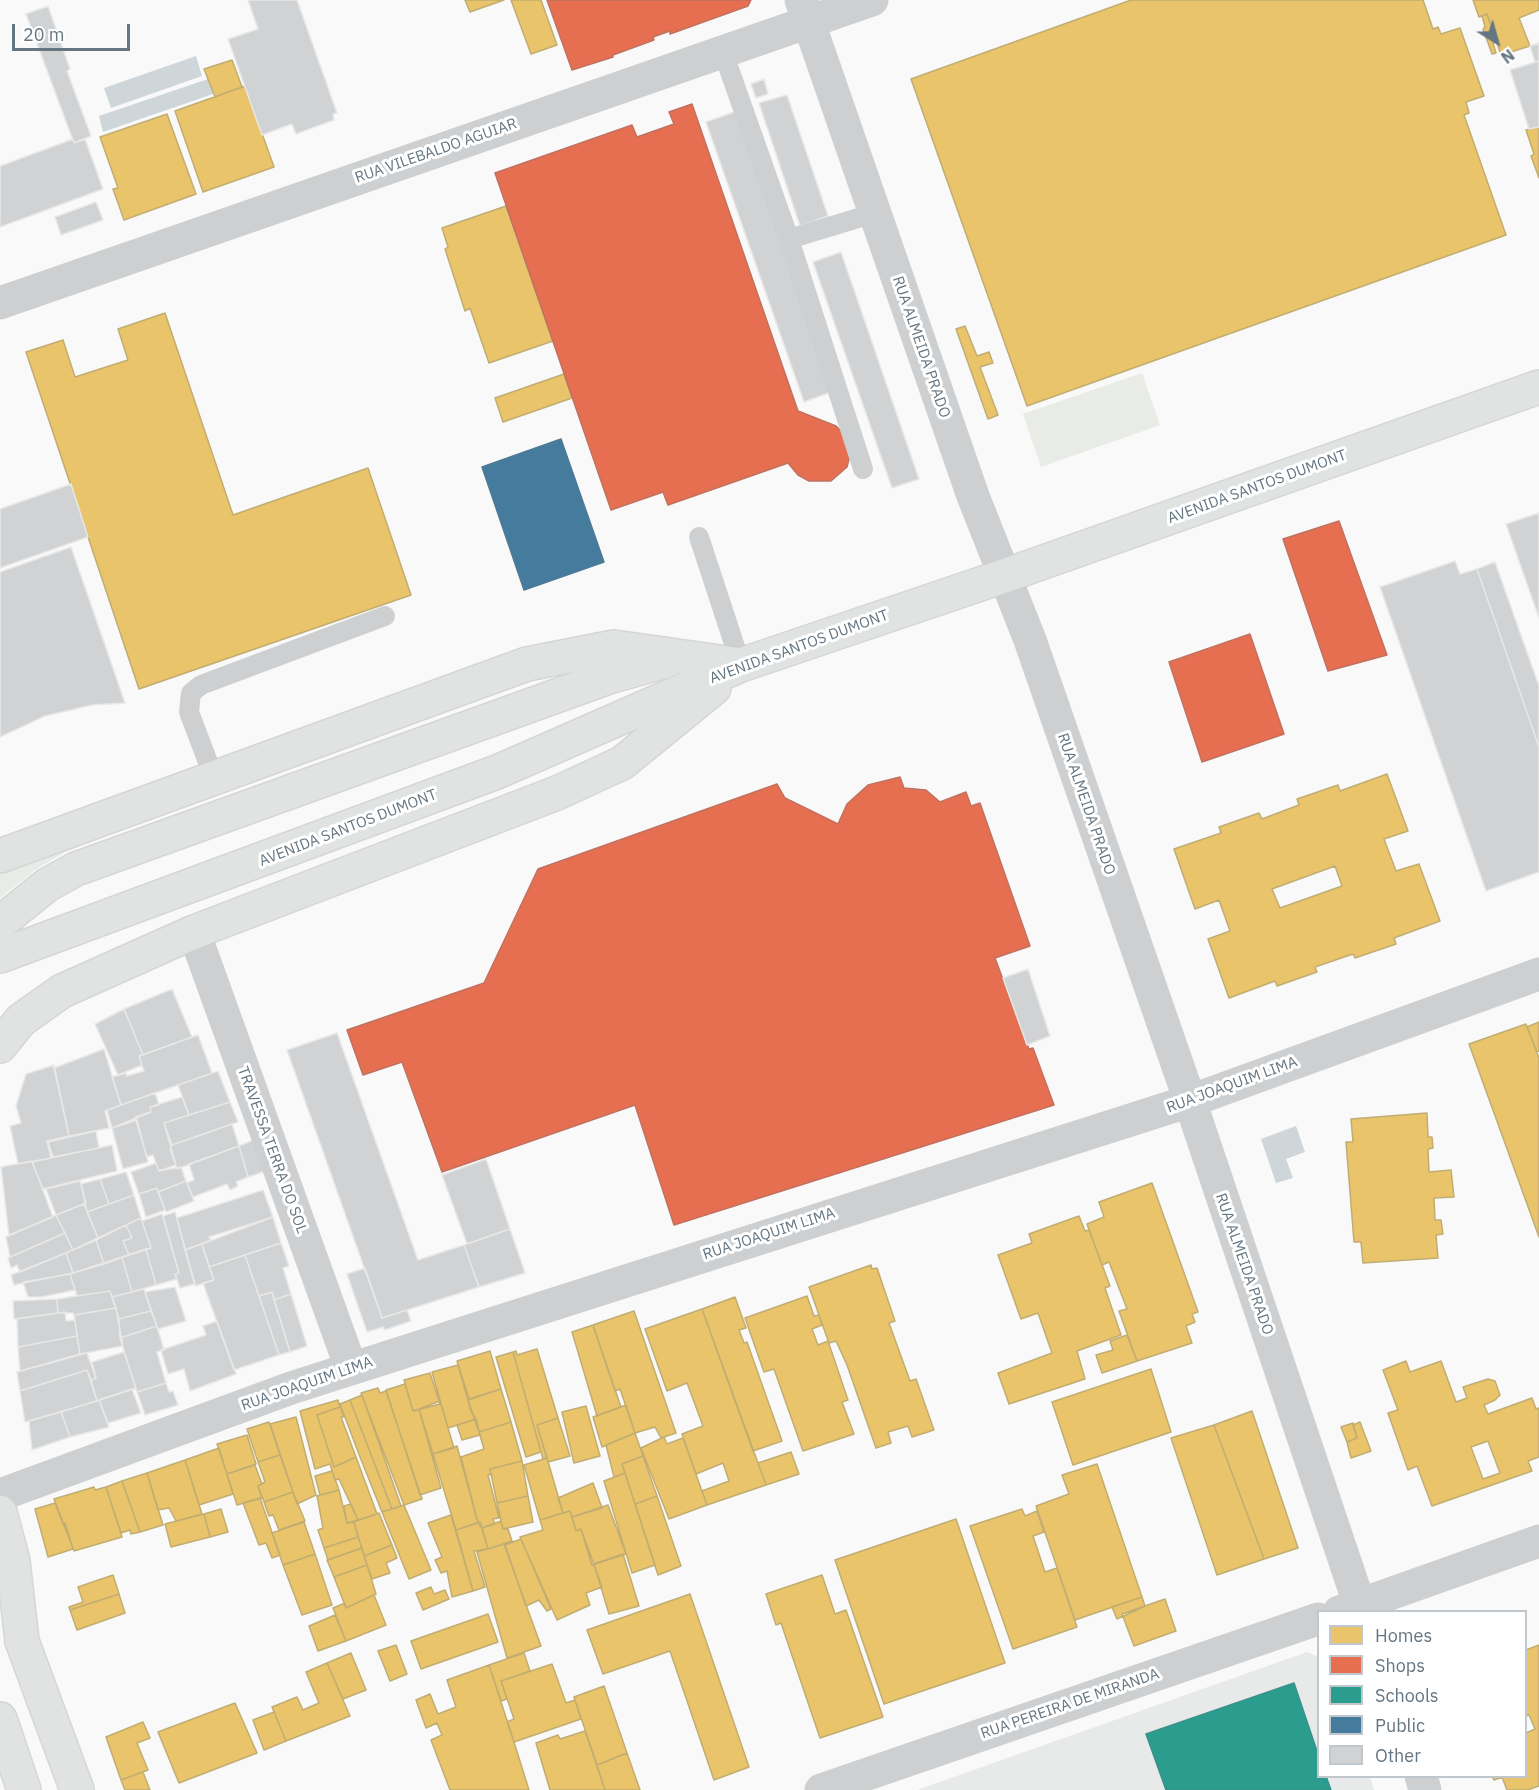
<!DOCTYPE html>
<style>
body{margin:0}
#map{position:relative;width:1539px;height:1790px;overflow:hidden;background:#f9f9f9;font-family:"IBM Plex Sans",sans-serif}
canvas{display:block}
.legend{position:absolute;left:1317px;top:1610px;width:210px;height:168px;box-sizing:border-box;background:#fff;border:2px solid #c1c8cd;margin:0;padding:8px 10px;list-style:none;font-size:18px;color:#657683}
.legend li{display:flex;align-items:center;gap:12px;height:30px}
.legend b{width:30px;border:2px solid #c1c8cd}
.north{position:absolute;left:1467px;top:12px;width:60px;height:60px;-webkit-text-stroke:4px #fff;paint-order:stroke;rotate:143deg;font-size:16px;font-weight:700;line-height:24px;text-align:center;color:#657683}
.north::after{content:'';display:block;margin:auto;width:21px;height:27px;background:#657683;clip-path:polygon(50% 0,100% 100%,50% 72%,0 100%)}
.scale{position:absolute;left:12px;top:24px;width:118px;height:27px;box-sizing:border-box;border:3px solid #657683;border-top:0;padding-left:8px;font-size:18px;line-height:21px;white-space:nowrap;color:#657683;-webkit-text-stroke:4px #fff;paint-order:stroke}
</style>
<div id="map">
<canvas width="1539" height="1790"></canvas>
<ul class="legend">
<li><b style="height:16px;background:#e9c46a"></b>Homes</li>
<li><b style="height:16px;background:#e76f51"></b>Shops</li>
<li><b style="height:16px;background:#2a9d8f"></b>Schools</li>
<li><b style="height:16px;background:#457b9d"></b>Public</li>
<li><b style="height:16px;background:#d0d2d3"></b>Other</li>
</ul>
<div class="north">N</div>
<div class="scale">20 m</div>
</div>
<script>
const context = document.querySelector('canvas').getContext('2d');
context.lineJoin = 'round';
function paint(path, color) { context.fillStyle = color; context.fill(path, 'evenodd'); }
const poly = rows => new Path2D(rows.map(r => 'M' + r).join(''));
function strokePath(path, color, width, dash) { context.strokeStyle = color; context.lineWidth = width; context.lineCap = dash ? 'butt' : 'round'; context.setLineDash(dash || []); context.stroke(path); }
function drawText(font, color, halo, rows, align = 'center') {
  context.font = font + ' "IBM Plex Sans",sans-serif'; context.lineWidth = 6; context.setLineDash([]); context.textBaseline = 'middle'; context.strokeStyle = halo; context.fillStyle = color; for (const [text, x, y, turn = 0] of rows) {
    context.save(); context.translate(x, y); context.rotate((+turn || 0) * Math.PI / 180); context.textAlign = isNaN(turn) ? turn : align; if (halo) context.strokeText(text, 0, 0); context.fillText(text, 0, 0); context.restore();
  }
}
paint(poly([
 [1307,1652,1318,1657,1318,1776,1370,1777,1374,1790,917,1790]
]), '#e8e9e9');
paint(poly([
 [1142,373,1160,425,1041,467,1023,414],
 [115,826,117,832,65,852,35,870,0,898,0,873,75,840]
]), '#e8ebe6');
paint(poly([
 [196,56,202,76,111,108,104,88],
 [208,79,213,94,103,132,99,116],
 [1296,1126,1305,1152,1286,1159,1293,1178,1276,1183,1261,1139]
]), '#ced6d9');
const homes = poly([
 [465,0,504,0,470,12,465,0],
 [511,0,541,0,557,45,531,54,511,0],
 [1131,0,1423,0,1433,29,1438,27,1441,34,1460,28,1484,96,1466,102,1469,113,1464,115,1506,235,1027,406,911,79,1131,0],
 [1473,0,1539,0,1539,10,1519,18,1530,46,1501,55,1487,14,1479,17,1473,0],
 [1487,14,1497,42,1493,43,1496,53,1492,54,1483,29,1485,27,1482,16,1487,14],
 [232,60,242,87,215,97,204,69,232,60],
 [245,86,274,167,203,192,175,111,245,86],
 [167,114,196,194,124,220,113,189,118,188,100,137,167,114],
 [1539,127,1539,178,1531,156,1534,154,1526,130,1539,127],
 [506,206,553,341,489,363,470,308,465,311,445,249,448,247,442,228,506,206],
 [165,313,233,515,368,468,411,595,139,689,26,352,63,340,75,377,128,360,118,329,165,313],
 [965,326,977,356,989,352,993,363,980,367,998,415,988,419,956,329,965,326],
 [564,374,572,398,503,422,495,398,564,374],
 [1387,774,1408,831,1384,839,1396,871,1419,864,1440,921,1394,938,1396,944,1355,958,1353,954,1315,967,1317,972,1277,986,1275,981,1229,998,1208,939,1230,931,1219,900,1195,909,1174,849,1221,833,1219,827,1259,813,1262,819,1299,805,1297,799,1338,785,1340,791,1387,774],
 [1335,866,1342,886,1280,908,1272,889,1335,866],
 [1539,1022,1539,1051,1537,1052,1527,1027,1539,1022],
 [1526,1024,1539,1058,1539,1237,1469,1044,1526,1024],
 [1427,1113,1428,1137,1432,1137,1433,1148,1428,1149,1429,1172,1451,1170,1454,1197,1434,1198,1435,1220,1441,1220,1443,1234,1436,1235,1438,1258,1363,1263,1361,1242,1354,1242,1346,1142,1353,1142,1351,1119,1427,1113],
 [1152,1183,1198,1312,1192,1314,1195,1322,1186,1326,1192,1343,1137,1361,1119,1311,1127,1309,1109,1262,1102,1265,1087,1224,1104,1217,1099,1202,1152,1183],
 [1079,1216,1085,1231,1089,1230,1110,1286,1105,1288,1121,1335,1077,1351,1085,1379,1009,1404,998,1373,1052,1353,1038,1313,1021,1319,998,1255,1032,1243,1029,1234,1079,1216],
 [871,1265,872,1269,877,1268,895,1321,889,1323,910,1381,916,1379,934,1430,912,1437,908,1426,888,1432,891,1443,876,1448,847,1365,836,1341,829,1343,809,1287,871,1265],
 [807,1296,814,1316,819,1315,822,1325,812,1329,818,1345,828,1341,829,1344,848,1400,842,1402,854,1434,803,1451,774,1369,764,1372,745,1318,807,1296],
 [735,1297,746,1328,739,1330,744,1343,747,1342,782,1441,753,1451,702,1309,735,1297],
 [702,1309,766,1485,707,1505,702,1491,729,1481,723,1463,696,1474,682,1434,703,1426,687,1383,667,1391,645,1329,702,1309],
 [634,1311,676,1433,661,1438,655,1427,635,1433,620,1389,615,1391,593,1325,634,1311],
 [593,1325,621,1407,597,1416,572,1332,593,1325],
 [1127,1335,1137,1361,1102,1373,1096,1355,1113,1350,1110,1341,1127,1335],
 [537,1349,558,1418,537,1425,547,1458,543,1459,513,1352,516,1351,517,1355,537,1349],
 [490,1351,501,1389,469,1399,457,1361,490,1351],
 [513,1352,541,1452,526,1457,496,1357,513,1352],
 [1406,1361,1410,1372,1441,1361,1456,1402,1467,1398,1463,1387,1488,1379,1495,1381,1500,1395,1495,1400,1484,1405,1488,1414,1532,1398,1536,1409,1539,1408,1539,1457,1528,1461,1532,1471,1432,1506,1417,1466,1408,1470,1388,1413,1398,1410,1383,1370,1406,1361],
 [1488,1441,1500,1473,1483,1479,1471,1447,1488,1441],
 [458,1365,471,1411,476,1419,448,1428,432,1372,458,1365],
 [1151,1369,1171,1432,1073,1465,1052,1402,1151,1369],
 [430,1373,440,1404,413,1411,404,1380,430,1373],
 [405,1384,413,1411,419,1409,441,1488,420,1495,386,1390,405,1384],
 [378,1388,380,1393,386,1391,422,1499,404,1505,361,1393,378,1388],
 [501,1389,511,1422,479,1432,468,1400,501,1389],
 [362,1395,401,1506,392,1509,350,1400,362,1395],
 [338,1400,340,1407,317,1415,334,1467,356,1457,377,1514,358,1520,339,1479,335,1480,330,1464,315,1469,300,1411,338,1400],
 [350,1400,392,1509,382,1512,360,1457,340,1404,350,1400],
 [440,1401,454,1448,433,1454,419,1409,440,1401],
 [626,1405,635,1433,602,1447,593,1417,626,1405],
 [586,1406,600,1456,574,1463,562,1412,586,1406],
 [340,1407,344,1417,341,1417,356,1457,334,1467,317,1415,340,1407],
 [1252,1411,1298,1548,1264,1559,1214,1425,1252,1411],
 [296,1417,316,1495,297,1504,270,1424,296,1417],
 [558,1418,570,1456,548,1462,537,1425,558,1418],
 [476,1419,480,1435,462,1440,457,1425,476,1419],
 [269,1422,280,1455,258,1462,247,1429,269,1422],
 [511,1422,522,1461,490,1469,491,1474,488,1475,499,1518,493,1519,495,1524,482,1528,478,1523,461,1457,484,1449,479,1432,511,1422],
 [1360,1422,1371,1451,1351,1458,1347,1442,1357,1438,1353,1425,1360,1422],
 [1353,1423,1357,1438,1347,1442,1341,1427,1353,1423],
 [1214,1425,1264,1559,1217,1575,1171,1438,1214,1425],
 [635,1433,643,1456,622,1464,625,1473,614,1477,606,1445,635,1433],
 [247,1435,256,1464,227,1474,217,1444,247,1435],
 [664,1437,667,1444,683,1438,707,1505,669,1519,641,1448,664,1437],
 [457,1446,478,1523,456,1530,433,1454,457,1446],
 [219,1448,233,1494,199,1505,185,1460,219,1448],
 [791,1452,799,1474,766,1485,758,1463,791,1452],
 [280,1455,293,1492,264,1502,258,1486,265,1482,258,1462,280,1455],
 [643,1456,657,1496,635,1504,622,1464,643,1456],
 [547,1458,563,1513,540,1520,524,1465,547,1458],
 [185,1460,202,1514,176,1521,169,1508,158,1510,147,1473,185,1460],
 [522,1461,528,1496,497,1503,490,1469,522,1461],
 [1097,1464,1142,1597,1075,1620,1036,1506,1069,1494,1062,1475,1097,1464],
 [255,1465,262,1484,258,1486,262,1498,237,1505,227,1474,255,1465],
 [332,1471,339,1490,320,1495,315,1476,332,1471],
 [147,1473,163,1525,140,1532,122,1481,147,1473],
 [625,1473,655,1565,632,1573,604,1481,625,1473],
 [122,1481,123,1484,140,1532,131,1534,130,1530,121,1533,106,1487,122,1481],
 [593,1483,602,1508,572,1517,570,1511,563,1513,558,1498,593,1483],
 [94,1487,95,1490,106,1487,122,1537,74,1551,54,1499,94,1487],
 [339,1490,347,1523,354,1522,358,1537,324,1548,318,1530,323,1528,317,1496,339,1490],
 [293,1492,305,1521,279,1530,273,1515,269,1516,264,1502,293,1492],
 [528,1496,533,1522,503,1529,497,1503,528,1496],
 [657,1496,681,1566,658,1575,635,1504,657,1496],
 [260,1498,280,1555,272,1558,266,1543,259,1545,243,1503,260,1498],
 [55,1503,63,1524,65,1523,73,1549,48,1557,35,1509,55,1503],
 [351,1504,358,1520,347,1523,344,1506,351,1504],
 [404,1505,431,1570,409,1579,382,1512,404,1505],
 [608,1505,626,1554,592,1565,581,1529,576,1531,572,1517,608,1505],
 [221,1509,228,1532,210,1537,204,1514,221,1509],
 [1022,1509,1025,1516,1037,1511,1044,1532,1033,1536,1045,1572,1057,1568,1077,1627,1013,1649,970,1526,1022,1509],
 [570,1511,576,1531,581,1529,602,1587,586,1593,590,1605,557,1620,520,1537,543,1530,540,1520,570,1511],
 [379,1513,392,1545,364,1556,354,1522,379,1513],
 [204,1514,210,1537,171,1547,165,1524,204,1514],
 [451,1515,473,1591,452,1597,447,1571,441,1573,435,1560,442,1557,428,1523,451,1515],
 [956,1519,1005,1663,884,1704,835,1560,956,1519],
 [501,1521,503,1529,508,1529,512,1541,488,1549,482,1528,501,1521],
 [304,1522,315,1554,283,1565,272,1533,304,1522],
 [480,1522,488,1549,474,1551,485,1587,473,1591,456,1530,480,1522],
 [358,1537,362,1548,328,1560,324,1548,358,1537],
 [521,1539,551,1609,547,1611,539,1600,526,1606,505,1545,521,1539],
 [504,1544,541,1646,507,1658,477,1552,504,1544],
 [392,1545,397,1558,386,1563,390,1573,372,1579,364,1556,392,1545],
 [362,1548,367,1565,334,1577,327,1560,362,1548],
 [315,1554,332,1605,302,1615,283,1565,315,1554],
 [623,1554,639,1606,609,1614,594,1564,623,1554],
 [367,1565,376,1594,346,1608,334,1577,367,1565],
 [113,1575,119,1594,70,1610,69,1607,83,1602,78,1587,113,1575],
 [822,1575,835,1614,846,1610,883,1717,820,1738,781,1623,776,1625,766,1594,822,1575],
 [431,1587,434,1594,445,1590,449,1599,423,1610,416,1593,431,1587],
 [119,1594,125,1613,77,1630,70,1610,119,1594],
 [690,1594,749,1767,714,1780,670,1651,603,1674,587,1630,690,1594],
 [374,1595,386,1625,346,1641,333,1608,345,1603,346,1608,374,1595],
 [1142,1597,1145,1606,1117,1619,1112,1607,1142,1597],
 [1165,1599,1176,1631,1134,1646,1122,1614,1165,1599],
 [488,1614,498,1642,421,1669,411,1641,488,1614],
 [335,1615,346,1641,318,1651,309,1626,335,1615],
 [396,1645,407,1674,390,1681,378,1651,396,1645],
 [1539,1645,1539,1786,1527,1790,1507,1790,1502,1777,1494,1780,1492,1776,1526,1776,1526,1733,1535,1729,1529,1715,1526,1716,1526,1650,1539,1645],
 [351,1653,366,1690,343,1699,327,1663,351,1653],
 [524,1653,530,1671,501,1681,507,1699,501,1701,489,1665,524,1653],
 [327,1663,350,1716,286,1741,272,1707,297,1697,303,1710,319,1703,306,1672,327,1663],
 [552,1664,566,1703,575,1700,581,1719,514,1742,507,1722,514,1719,501,1681,552,1664],
 [489,1665,514,1742,529,1790,450,1790,431,1740,442,1735,437,1723,426,1728,416,1700,430,1694,438,1714,456,1707,447,1680,489,1665],
 [604,1686,627,1753,597,1765,574,1697,604,1686],
 [235,1703,257,1753,179,1783,158,1732,235,1703],
 [274,1712,286,1741,264,1750,253,1720,274,1712],
 [143,1722,150,1738,137,1743,148,1770,121,1780,106,1737,143,1722],
 [585,1731,605,1790,550,1790,536,1743,558,1735,560,1739,585,1731],
 [627,1753,640,1790,605,1790,597,1765,627,1753],
 [143,1772,150,1790,125,1790,121,1780,143,1772]
]);
paint(homes, '#e9c46a');
strokePath(homes, '#c1ad72', 1.5);
const shops = poly([
 [547,0,751,0,748,6,670,34,670,31,653,37,654,40,613,55,613,57,572,70,547,0],
 [692,104,798,411,836,426,845,435,850,455,847,467,831,481,809,481,798,475,788,463,668,505,663,492,611,510,495,173,632,125,637,137,674,124,669,112,692,104],
 [1339,521,1387,655,1328,671,1283,539,1339,521],
 [1250,634,1284,734,1202,762,1169,662,1250,634],
 [900,777,904,788,926,790,940,802,966,792,971,806,980,803,1030,946,995,958,1029,1049,1033,1048,1054,1105,674,1225,635,1105,442,1172,402,1062,363,1075,347,1030,484,983,538,869,777,784,785,798,838,824,847,804,868,785,900,777]
]);
paint(shops, '#e76f51');
strokePath(shops, '#c07160', 1.5);
const schools = poly([
 [1294,1683,1318,1754,1318,1776,1326,1776,1331,1790,1166,1790,1146,1734,1294,1683]
]);
paint(schools, '#2a9d8f');
strokePath(schools, '#3c918b', 1.5);
const public = poly([
 [561,439,604,562,524,590,482,467,561,439]
]);
paint(public, '#457b9d');
strokePath(public, '#4f7a95', 1.5);
const building = poly([
 [248,0,297,0,337,113,333,114,334,120,296,134,292,124,262,135,228,39,258,29,248,0],
 [48,6,70,69,67,71,91,136,74,143,26,14,48,6],
 [1539,43,1539,61,1535,62,1530,46,1539,43],
 [1539,61,1539,127,1529,129,1510,70,1539,61],
 [764,79,768,94,756,98,751,84,764,79],
 [787,95,828,216,800,226,759,103,787,95],
 [737,111,831,392,804,402,706,122,737,111],
 [73,139,74,143,85,139,103,189,0,227,0,166,73,139],
 [96,202,103,220,61,235,55,217,96,202],
 [841,252,919,479,892,488,813,262,841,252],
 [71,484,88,537,0,568,0,509,71,484],
 [1539,513,1539,618,1506,524,1539,513],
 [71,547,125,703,92,705,45,716,0,737,0,572,71,547],
 [1455,561,1460,574,1477,569,1539,747,1539,872,1486,891,1380,587,1455,561],
 [1495,562,1539,686,1539,747,1477,569,1495,562],
 [1028,969,1050,1036,1027,1045,1003,978,1028,969],
 [172,989,192,1037,143,1055,124,1009,172,989],
 [124,1009,143,1055,139,1056,142,1065,118,1075,95,1024,124,1009],
 [337,1033,418,1260,464,1245,479,1287,382,1318,287,1050,337,1033],
 [198,1035,212,1073,121,1105,112,1077,126,1073,127,1076,144,1071,139,1056,198,1035],
 [104,1049,121,1105,105,1111,109,1128,69,1136,54,1068,104,1049],
 [54,1065,69,1136,47,1141,51,1158,18,1164,10,1126,21,1123,16,1106,26,1074,54,1065],
 [218,1071,230,1102,189,1115,178,1085,218,1071],
 [155,1093,159,1105,150,1107,151,1112,112,1128,107,1110,155,1093],
 [182,1097,189,1115,164,1123,176,1165,159,1171,153,1155,147,1157,135,1117,151,1112,150,1107,182,1097],
 [230,1102,238,1122,172,1145,164,1123,230,1102],
 [137,1120,148,1162,123,1169,112,1128,137,1120],
 [232,1124,239,1146,177,1169,170,1149,172,1145,232,1124],
 [96,1131,99,1148,53,1157,48,1142,96,1131],
 [256,1139,266,1171,248,1177,239,1146,256,1139],
 [112,1145,117,1171,43,1189,32,1162,112,1145],
 [239,1146,248,1177,236,1182,238,1186,230,1190,227,1184,193,1197,187,1183,194,1180,189,1164,239,1146],
 [486,1159,510,1229,467,1244,442,1175,486,1159],
 [32,1161,53,1217,9,1235,1,1167,32,1161],
 [156,1163,159,1171,181,1167,186,1181,158,1192,157,1188,139,1194,131,1172,156,1163],
 [126,1172,134,1195,109,1204,100,1179,126,1172],
 [100,1179,109,1204,87,1212,81,1184,100,1179],
 [80,1181,86,1203,56,1215,46,1189,80,1181],
 [186,1181,194,1201,166,1212,158,1192,186,1181],
 [157,1188,165,1210,146,1217,139,1194,157,1188],
 [263,1190,273,1217,209,1237,211,1240,185,1250,177,1218,263,1190],
 [134,1195,141,1218,98,1238,87,1212,134,1195],
 [84,1204,98,1238,73,1250,56,1215,84,1204],
 [175,1212,195,1284,180,1288,175,1274,179,1273,163,1216,175,1212],
 [162,1214,179,1273,175,1274,177,1279,156,1285,146,1249,151,1248,142,1221,162,1214],
 [56,1215,65,1233,10,1257,6,1237,56,1215],
 [273,1217,281,1243,209,1267,202,1244,273,1217],
 [141,1218,151,1248,129,1255,123,1241,132,1238,126,1225,141,1218],
 [126,1225,132,1238,123,1241,129,1255,104,1264,96,1240,126,1225],
 [510,1229,525,1273,479,1287,464,1245,510,1229],
 [65,1233,73,1250,20,1272,17,1265,11,1268,8,1258,65,1233],
 [96,1240,104,1264,73,1273,66,1253,96,1240],
 [281,1243,289,1266,283,1268,291,1294,274,1300,272,1292,259,1296,245,1255,281,1243],
 [202,1244,214,1280,195,1286,185,1250,202,1244],
 [146,1249,156,1285,132,1292,122,1257,146,1249],
 [66,1253,73,1273,14,1285,11,1275,66,1253],
 [245,1255,279,1355,234,1370,203,1283,214,1280,209,1267,245,1255],
 [122,1257,132,1292,112,1297,110,1291,77,1296,70,1274,122,1257],
 [365,1268,382,1318,407,1310,411,1321,385,1330,383,1327,367,1332,347,1274,365,1268],
 [70,1274,75,1290,42,1297,28,1297,23,1282,70,1274],
 [175,1287,186,1321,158,1329,145,1292,175,1287],
 [144,1289,151,1311,119,1319,112,1297,144,1289],
 [110,1291,116,1308,74,1315,73,1313,58,1313,57,1299,110,1291],
 [272,1292,290,1352,279,1355,259,1296,272,1292],
 [291,1294,307,1346,290,1352,274,1300,291,1294],
 [57,1299,58,1313,14,1319,13,1301,57,1299],
 [116,1308,123,1346,80,1354,74,1315,116,1308],
 [151,1311,157,1326,120,1338,119,1319,151,1311],
 [65,1312,66,1321,75,1320,77,1336,18,1347,17,1319,65,1312],
 [217,1321,236,1374,190,1391,184,1369,168,1374,161,1350,206,1335,203,1326,217,1321],
 [157,1326,164,1350,157,1352,166,1383,137,1392,120,1338,157,1326],
 [77,1336,80,1354,20,1371,18,1347,77,1336],
 [124,1352,136,1388,97,1401,91,1380,96,1378,92,1362,124,1352],
 [87,1353,96,1378,91,1380,87,1370,20,1391,17,1372,87,1353],
 [87,1370,97,1401,25,1422,20,1391,87,1370],
 [166,1383,169,1392,173,1391,178,1405,145,1415,137,1392,166,1383],
 [132,1389,141,1413,108,1423,99,1400,132,1389],
 [99,1400,109,1427,70,1437,61,1412,99,1400],
 [61,1412,70,1437,32,1450,29,1421,61,1412]
]);
paint(building, '#d0d2d3');
strokePath(building, '#e8e8e8', 1.5);
const secondary = poly([
 [22,1641,77,1790],
 [0,1719,24,1790]
]);
const primary = poly([
 [0,856,527,664,614,647,741,665],
 [0,923,47,885,76,869,609,677,669,660],
 [0,956,497,772,741,665,1004,576,1539,387],
 [0,1046,21,1020,62,991,194,932,557,793,622,763,714,688],
 [0,1512,13,1561,22,1641]
]);
strokePath(secondary, '#d5d6d7', 36);
strokePath(primary, '#d5d6d7', 36);
strokePath(poly([
 [723,52,789,239,863,469],
 [789,239,875,213],
 [699,537,741,665],
 [214,778,189,712,191,693,201,685,385,616]
]), '#cecfd0', 20);
strokePath(poly([
 [801,0,973,496,1030,640,1190,1101,1362,1612],
 [0,303,872,0],
 [194,932,351,1368],
 [0,1495,291,1388,1190,1101,1539,974],
 [1339,1612,1539,1541],
 [1421,1776,1425,1790],
 [821,1790,1318,1619]
]), '#cecfd0', 33);
strokePath(secondary, '#e1e2e2', 33);
strokePath(primary, '#e1e2e2', 33);
drawText('15px', '#657683', '#fff', [
 ["RUA VILEBALDO AGUIAR",436,151,-19],
 ["RUA ALMEIDA PRADO",921,347,71],
 ["AVENIDA SANTOS DUMONT",1257,487,-20],
 ["AVENIDA SANTOS DUMONT",799,647,-20],
 ["RUA ALMEIDA PRADO",1086,804,71],
 ["AVENIDA SANTOS DUMONT",348,828,-21],
 ["RUA JOAQUIM LIMA",1232,1085,-20],
 ["TRAVESSA TERRA DO SOL",272,1150,70],
 ["RUA JOAQUIM LIMA",769,1234,-18],
 ["RUA ALMEIDA PRADO",1244,1264,71],
 ["RUA JOAQUIM LIMA",307,1384,-19],
 ["RUA PEREIRA DE MIRANDA",1070,1704,-19]
]);
</script>
